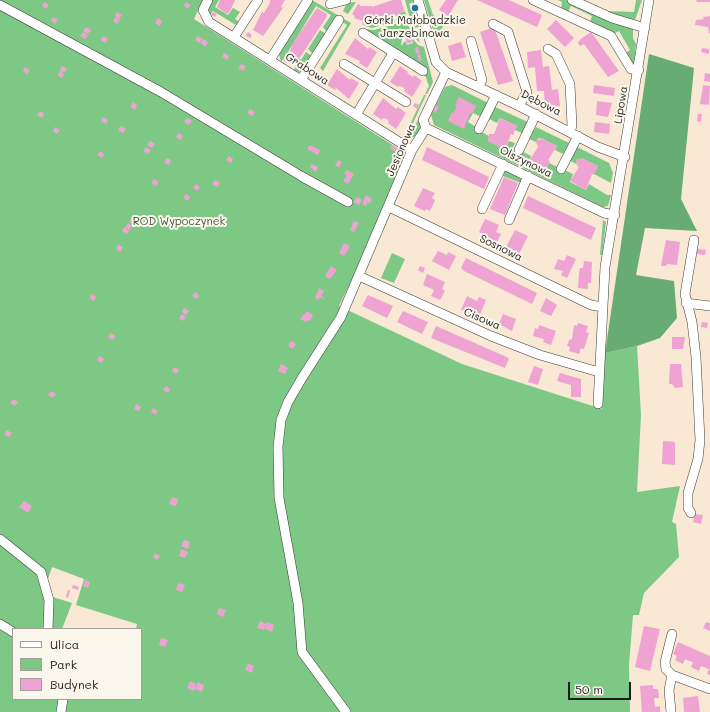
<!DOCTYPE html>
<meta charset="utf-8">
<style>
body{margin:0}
#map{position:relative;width:710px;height:712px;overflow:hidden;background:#f8e8d4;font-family:Mali,sans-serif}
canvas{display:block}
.legend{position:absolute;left:12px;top:628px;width:130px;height:72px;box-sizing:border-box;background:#fbf7ec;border:1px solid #a29f99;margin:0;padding:5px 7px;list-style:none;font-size:12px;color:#1c1c1c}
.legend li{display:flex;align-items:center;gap:8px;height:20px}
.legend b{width:20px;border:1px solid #a29f99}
.scale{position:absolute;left:568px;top:682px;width:63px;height:18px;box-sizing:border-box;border:2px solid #1c1c1c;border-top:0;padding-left:5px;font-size:12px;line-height:14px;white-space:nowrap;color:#1c1c1c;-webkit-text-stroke:3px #fbf7ec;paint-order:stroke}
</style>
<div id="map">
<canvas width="710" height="712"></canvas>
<ul class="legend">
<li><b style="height:5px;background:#fff"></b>Ulica</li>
<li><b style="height:11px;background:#7ec886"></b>Park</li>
<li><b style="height:11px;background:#eea3d3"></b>Budynek</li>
</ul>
<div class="scale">50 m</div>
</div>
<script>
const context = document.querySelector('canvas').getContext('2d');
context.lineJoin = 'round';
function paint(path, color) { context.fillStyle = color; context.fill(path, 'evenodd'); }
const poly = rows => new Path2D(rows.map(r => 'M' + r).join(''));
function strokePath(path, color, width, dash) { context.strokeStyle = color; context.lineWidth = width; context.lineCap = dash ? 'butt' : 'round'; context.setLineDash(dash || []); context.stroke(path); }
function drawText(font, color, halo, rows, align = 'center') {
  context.font = font + ' Mali,sans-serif'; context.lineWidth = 4; context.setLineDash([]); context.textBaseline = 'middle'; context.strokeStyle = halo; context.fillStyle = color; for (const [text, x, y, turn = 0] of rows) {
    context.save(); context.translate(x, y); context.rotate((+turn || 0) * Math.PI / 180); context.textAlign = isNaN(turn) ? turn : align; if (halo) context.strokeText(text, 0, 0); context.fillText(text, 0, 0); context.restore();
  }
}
paint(poly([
 [0,0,203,0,194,19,399,149,400,147,405,150,406,155,367,249,339,306,462,364,602,409,605,353,637,346,641,415,637,492,680,486,672,522,676,524,679,557,644,593,639,615,633,615,629,665,630,712,0,712],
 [52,567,84,579,76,605,137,624,136,629,141,629,141,699,13,699,13,629,62,629,72,603,53,597,47,582],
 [212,0,219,0,215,7,228,15,233,8,240,12,235,19,241,23,234,31,236,25,213,11,209,17,207,13],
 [312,0,351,23,323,71,320,68,347,25,336,18,327,32,323,27,331,15,316,6,288,52,301,60,306,52,312,56,302,71,297,72,294,70,297,64,285,57,281,62,279,54],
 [405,0,413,0,413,2,409,4,411,9,414,9,417,20,411,22],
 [424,0,428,0,433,15,445,23,438,35,435,36],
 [558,0,566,0,633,29,633,38,636,44,634,63,630,62,625,53,630,50,619,31,613,34,590,22,592,16,571,6,568,12,561,9,562,2],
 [636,0,642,0,635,20,604,11,634,12],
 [356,2,348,14,343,11,347,3],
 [405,11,407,19,398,21,396,15],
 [389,17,394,18,395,21,372,28,363,25],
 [406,21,411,31,404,34,402,38,401,46,405,41,407,45,413,43,413,39,418,45,424,47,433,82,427,94,425,94,429,86,422,67,362,29,374,30],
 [420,22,421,26,415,28,420,43,415,38,411,25],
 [320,30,326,34,313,54,308,49],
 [452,85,488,103,481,117,473,113,468,122,476,127,478,130,489,136,488,141,505,149,509,141,515,143,512,149,522,154,523,152,531,156,529,161,546,170,549,163,573,174,570,182,586,190,589,184,607,195,611,195,608,206,603,207,434,125,431,115,445,87],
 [424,95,426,95,405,140,403,139],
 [495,107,530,123,524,134,515,130,517,126,500,118,497,123,489,119],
 [420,116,420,130,416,136,408,139],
 [536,127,569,143,563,154,555,150,557,146,541,138,537,139,538,143,529,139],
 [575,146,609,163,613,173,611,183,594,174,598,166,581,158,580,160,577,159,576,162,578,165,569,160],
 [505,170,522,178,523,181,521,183,503,176,502,173],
 [603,220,606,222,602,255,600,255],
 [392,253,405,259,394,283,381,278]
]), '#7ec886');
paint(poly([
 [649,54,694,68,681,199,697,231,645,228,636,275,674,281,677,318,660,338,637,346,605,353]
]), '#66ac73');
paint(poly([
 [220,0,235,0,230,11,227,14,217,7],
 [270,0,285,0,281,7,283,8,263,36,253,30,262,12,264,13,270,3],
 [393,0,401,0,404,11,396,15,393,14,394,17,390,17,389,15,387,17,375,19,376,20,367,21,366,24,362,25,363,21,354,18,355,16,352,14,358,4,361,6,372,6,372,7],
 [446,0,458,0,448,16,439,10],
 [477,0,509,0,542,15,537,27],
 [696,0,710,0,710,2,697,2],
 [44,2,49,5,46,9,42,6],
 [186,2,191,5,188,9,184,6],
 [317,8,327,14,326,18,299,59,289,52,292,47,291,46],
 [117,12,122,15,119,19,115,16],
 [213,12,217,14,215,17,211,15],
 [710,16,710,33,709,34,708,27,695,25,696,20,704,19,703,17],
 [53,17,58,20,55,24,51,21],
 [115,17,120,20,117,24,113,21],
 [158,18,162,21,160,26,155,23],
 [556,20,574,38,565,47,547,29],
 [86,27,91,30,88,34,83,31],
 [494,27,513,81,498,85,480,32],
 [83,32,88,35,85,39,80,36],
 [248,32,252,35,250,38,246,36],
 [591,32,619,71,608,77,584,44,580,46,579,45,578,42,582,38],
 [103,36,108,39,105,43,101,40],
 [198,36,202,39,200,43,195,40],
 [411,36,413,42,407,44,405,37],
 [355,38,368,49,369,47,377,52,367,68,359,63,360,61,345,54],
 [203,39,208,42,205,47,201,43],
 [461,42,466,57,452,61,448,46],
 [418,47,420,53,416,54,415,48],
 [702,48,709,49,709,54,701,52],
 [541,50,543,67,549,66,552,90,558,89,560,106,545,107,544,91,537,91,535,67,528,68,527,52],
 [224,53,229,56,227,60,222,57],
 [420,54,422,60,419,61,417,55],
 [285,57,289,59,287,63,283,60],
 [241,64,246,66,243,71,238,68],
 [62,66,67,69,64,73,60,70],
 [400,66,408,72,407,73,413,77,414,75,422,81,412,97,404,91,405,89,402,87,399,86,398,87,390,82],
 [25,67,30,70,27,74,23,71],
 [337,69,350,80,351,78,359,83,349,99,336,88,335,90,327,85],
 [60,71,64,74,62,78,57,75],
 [705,73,710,74,710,82,704,81],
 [594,85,615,88,614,96,593,93],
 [703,85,710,86,709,105,700,104],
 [459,97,476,106,472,114,470,113,464,129,448,121,452,112,454,113,455,110,457,107,455,106],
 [383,98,396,109,398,107,406,113,396,129,388,123,389,121,386,119,383,118,382,120,373,114],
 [597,101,612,103,608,117,596,115],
 [133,102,137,105,135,110,130,107],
 [415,103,419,105,417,109,413,106],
 [436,105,439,107,436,113,433,111],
 [250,109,255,112,252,116,247,113],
 [40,111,44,114,42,118,37,115],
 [698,114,702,114,701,122,697,121],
 [103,117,108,120,106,124,101,121],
 [187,118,192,121,189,125,184,122],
 [500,118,517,126,513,135,511,134,505,150,488,141,489,134,494,134],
 [595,122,610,124,609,134,594,132],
 [121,126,126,129,123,133,118,130],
 [55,127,60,130,57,134,53,131],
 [179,133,183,136,181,140,176,137],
 [541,138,557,146,548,160,550,161,546,170,529,161,538,147,536,142,537,139,539,140],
 [150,141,155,144,152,148,147,145],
 [310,145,320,150,318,155,307,149],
 [392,145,398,149,396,152,390,148],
 [146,147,151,150,148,154,143,151],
 [427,147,489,177,484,189,422,160],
 [100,151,104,154,102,158,97,155],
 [229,156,233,159,231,163,226,160],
 [167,158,171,160,169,165,164,162],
 [581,158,598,166,594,175,592,174,586,190,570,181,579,167,577,166,578,164,576,162,577,159,580,160],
 [338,160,342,162,339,168,335,165],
 [311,164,318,167,316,172,310,167],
 [347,170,354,174,348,184,343,181,347,176,344,174],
 [504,177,518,183,505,215,490,209],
 [154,179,159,182,156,186,151,183],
 [215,180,220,183,217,187,212,184],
 [196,184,200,187,197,191,193,188],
 [423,188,435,193,432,198,435,200,430,211,426,209,425,211,414,206],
 [186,194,190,197,188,201,183,198],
 [366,195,372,199,370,203,368,202,366,206,362,204],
 [528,196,596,228,591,240,523,208],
 [357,197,362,200,359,205,354,202],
 [132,218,137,221,134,225,129,222],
 [485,219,499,225,496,232,501,234,496,244,487,240,489,237,479,232],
 [354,221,359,223,354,232,350,230],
 [128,223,132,226,130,230,125,227],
 [124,227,129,230,127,234,122,231],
 [515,230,528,236,518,256,505,249],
 [666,240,680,242,677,265,667,264,666,266,661,266],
 [344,243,350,246,344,256,339,253],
 [118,245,123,247,120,252,116,249],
 [697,249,706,250,705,255,697,254],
 [438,251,447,255,448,252,456,256,449,270,432,261],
 [567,255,576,259,567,278,561,275,563,271,554,269,558,259,564,261],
 [466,258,537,293,532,304,464,271,461,268],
 [584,261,592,262,591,283,588,283,588,289,578,288,579,273,580,268,583,268],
 [331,266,336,269,336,271,330,279,325,276],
 [420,266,425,268,423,273,418,270],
 [427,274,445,282,442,289,445,291,440,300,431,296,434,290,423,285],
 [319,288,324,291,321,296,325,298,324,299,320,297,319,300,315,298],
 [195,292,199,295,197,299,192,296],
 [92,294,96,297,94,301,89,298],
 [368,295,393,306,387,318,362,306],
 [467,296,477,301,479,297,486,300,479,317,461,310],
 [546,298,557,305,551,316,540,311],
 [184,308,189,311,186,315,182,312],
 [307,311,313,315,310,321,308,320,306,322,300,319],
 [403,311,428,322,422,334,397,322],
 [182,314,186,317,183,321,179,318],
 [503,314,516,319,512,331,499,324],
 [702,322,708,323,707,328,701,327],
 [578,323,588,326,586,332,589,333,584,349,581,348,579,354,569,351,570,347,567,346,569,340,572,339,574,325,577,326],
 [539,325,556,331,551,345,543,342,544,339,533,336,535,328,538,329],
 [436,326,509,358,505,368,431,338],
 [111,333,115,336,113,340,108,337],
 [672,337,685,337,683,349,672,349],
 [291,341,296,344,293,349,288,346],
 [99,356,104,359,101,363,97,360],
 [281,364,288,368,285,374,278,371],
 [670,364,681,364,683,387,675,388,672,384,669,384],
 [534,366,543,369,538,385,528,382],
 [174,367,179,370,176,374,172,371],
 [560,373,581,379,581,397,571,397,571,385,557,381],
 [166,386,170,389,168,393,163,390],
 [51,391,56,394,53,398,48,395],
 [13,399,18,402,15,406,10,403],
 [136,404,141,407,139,411,134,409],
 [153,408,158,411,155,415,151,412],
 [7,430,12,433,9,437,4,434],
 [663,441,675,442,675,465,662,464],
 [172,497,178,499,176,506,169,504],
 [24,501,32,506,28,513,19,507],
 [695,514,703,515,701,524,693,522],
 [184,540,190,542,188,549,181,546],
 [181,549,188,552,185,558,179,556],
 [155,553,160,556,157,560,153,557],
 [85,580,90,582,88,588,83,586],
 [178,583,185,585,182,592,176,590],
 [73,585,79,587,78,590,72,588],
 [68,590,70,590,68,598,66,597],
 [219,608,226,610,223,617,217,614],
 [260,621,266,624,264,630,257,628],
 [267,622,274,625,272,632,265,629],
 [706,622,710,623,710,631,703,628],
 [644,626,660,629,650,671,635,667],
 [161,638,168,640,165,647,159,645],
 [678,642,710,656,710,675,707,674,709,669,701,666,699,671,691,667,693,662,689,661,685,659,683,664,675,660,677,656,673,654],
 [248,663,254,666,252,673,245,670],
 [190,681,196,684,194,691,187,688],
 [198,682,204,685,202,692,195,689],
 [653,685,653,689,658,689,659,698,654,698,655,707,660,706,660,712,642,712,640,686],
 [698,696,700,712,684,712,683,698]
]), '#eea3d3');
const minor = poly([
 [208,0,203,10,209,22,412,150],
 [418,0,436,62,446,72,519,106,598,147,625,157],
 [533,0,611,36,631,69,639,70],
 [572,0,612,18,645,28],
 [330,4,346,0],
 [0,5,161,92,301,176,348,202],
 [493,24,508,32,527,92,519,106],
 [363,33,423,71],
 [234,37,258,0],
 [471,41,482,80,479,86],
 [548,49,556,54,570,84,572,126,570,131],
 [270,60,308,0],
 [344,64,406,102],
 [301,80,339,20],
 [356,115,393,53],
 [426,128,604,213,615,215],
 [426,128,423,120,425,116,446,72],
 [479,129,496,95],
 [519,150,536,114],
 [561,169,578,136],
 [389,207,591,305,603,307],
 [482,209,503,164],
 [509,220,528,176],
 [359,276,491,336,540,355,599,372],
 [686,303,710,306],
 [598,404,605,267,649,0],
 [691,513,688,508,688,493,698,459,700,440,696,357,692,322,685,294,694,240],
 [0,539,41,572,49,600,48,629],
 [0,624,13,632],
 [672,675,666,669,665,662,672,634],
 [61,712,63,699],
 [346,712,302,652,298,603,279,498,278,447,281,420,288,402,302,378,341,317,412,150,426,128],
 [671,712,669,690,672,675,710,689]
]);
strokePath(minor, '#3d3b38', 10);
strokePath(minor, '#fff', 9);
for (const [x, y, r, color] of [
 [415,8,4,"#1f6fb2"]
]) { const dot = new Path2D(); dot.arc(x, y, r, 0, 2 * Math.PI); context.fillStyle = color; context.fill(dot); strokePath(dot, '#fbf7ec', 1.5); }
drawText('11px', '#1c1c1c', '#fbf7ec', [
 ["Górki Małobądzkie",415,21],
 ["Jarzębinowa",415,34]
]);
drawText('11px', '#1c1c1c', '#fbf7ec', [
 ["Grabowa",307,69,33],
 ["Dębowa",541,103,27],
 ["Lipowa",621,105,-81],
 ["Jesionowa",401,150,-66],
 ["Olszynowa",526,162,26],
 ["Sosnowa",501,248,26],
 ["Cisowa",482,319,23]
]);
drawText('11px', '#3e5841', '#fbf7ec', [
 ["ROD Wypoczynek",179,222]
]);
</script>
